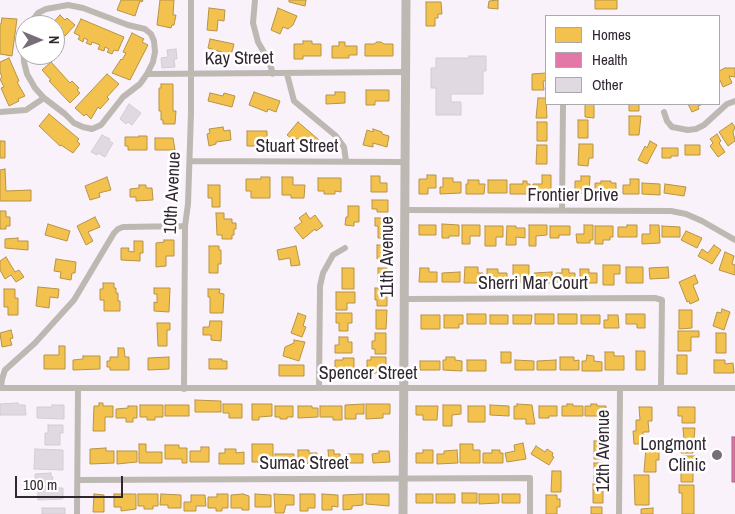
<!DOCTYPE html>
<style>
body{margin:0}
#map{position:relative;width:735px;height:514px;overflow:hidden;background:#faf2fa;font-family:"Archivo Narrow",sans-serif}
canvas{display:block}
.legend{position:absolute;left:545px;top:15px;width:175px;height:90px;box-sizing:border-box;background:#fff;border:1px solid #aca9ac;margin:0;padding:6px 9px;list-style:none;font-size:15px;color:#302730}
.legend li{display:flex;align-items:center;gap:10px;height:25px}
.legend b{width:25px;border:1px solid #aca9ac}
.north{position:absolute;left:15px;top:15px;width:50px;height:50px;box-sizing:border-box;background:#fff;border:1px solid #aca9ac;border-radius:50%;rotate:90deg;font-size:14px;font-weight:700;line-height:20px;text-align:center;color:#302730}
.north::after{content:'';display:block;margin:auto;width:18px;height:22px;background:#776e77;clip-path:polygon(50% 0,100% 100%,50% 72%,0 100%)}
.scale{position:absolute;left:15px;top:476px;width:108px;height:22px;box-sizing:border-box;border:2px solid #302730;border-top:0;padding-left:6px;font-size:15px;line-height:18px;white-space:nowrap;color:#302730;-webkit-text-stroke:4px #fff;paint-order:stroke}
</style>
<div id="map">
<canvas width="735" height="514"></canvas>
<ul class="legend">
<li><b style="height:14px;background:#f2c14e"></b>Homes</li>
<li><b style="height:14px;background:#e377a8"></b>Health</li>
<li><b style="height:14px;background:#e1d9e2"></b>Other</li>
</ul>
<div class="north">N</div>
<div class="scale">100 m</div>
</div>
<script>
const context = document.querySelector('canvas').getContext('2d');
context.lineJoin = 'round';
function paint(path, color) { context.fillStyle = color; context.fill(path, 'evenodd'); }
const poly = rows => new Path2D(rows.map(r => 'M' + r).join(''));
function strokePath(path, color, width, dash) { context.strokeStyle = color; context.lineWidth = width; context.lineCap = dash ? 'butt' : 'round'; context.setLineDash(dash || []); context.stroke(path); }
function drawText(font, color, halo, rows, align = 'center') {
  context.font = font + ' "Archivo Narrow",sans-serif'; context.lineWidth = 5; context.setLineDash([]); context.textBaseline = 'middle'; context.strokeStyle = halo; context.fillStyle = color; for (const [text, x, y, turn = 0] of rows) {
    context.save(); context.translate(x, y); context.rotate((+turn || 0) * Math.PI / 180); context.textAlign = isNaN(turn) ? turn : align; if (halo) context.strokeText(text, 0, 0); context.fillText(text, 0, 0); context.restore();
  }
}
const homes = poly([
 [121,0,143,0,142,2,140,1,135,16,117,10,121,0],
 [160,0,174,0,173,15,176,15,174,25,172,25,171,28,157,25,160,0],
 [289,0,306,0,305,6,289,2,289,0],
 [498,0,498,9,488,8,489,1,498,0],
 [595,0,617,0,617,9,595,9,595,0],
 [426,2,441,2,442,14,438,14,438,18,435,18,435,26,426,26,426,2],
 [209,8,225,10,224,21,218,20,217,31,207,30,209,8],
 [278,8,297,16,293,25,288,29,283,27,280,34,271,30,278,8],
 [60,15,65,20,67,18,75,25,65,36,61,32,55,38,55,25,51,25,60,15],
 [2,18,17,19,12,56,0,54,0,24,1,24,2,18],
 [81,19,124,37,118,51,114,50,112,54,107,52,109,49,105,47,104,51,98,49,100,45,92,42,91,45,86,43,88,40,84,38,83,42,78,39,80,36,74,33,81,19],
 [132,33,144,39,142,42,148,45,130,80,112,73,121,59,122,60,126,53,123,52,132,33],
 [210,39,234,44,231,55,208,48,210,39],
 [303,41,312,41,312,44,321,44,321,56,303,56,303,59,294,59,294,44,303,44,303,41],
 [339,42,345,42,345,46,357,46,357,55,349,55,349,58,332,58,332,46,339,46,339,42],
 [377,42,381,42,384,44,393,44,393,56,365,56,365,44,374,44,377,42],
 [9,58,19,81,17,82,25,96,18,99,19,101,9,106,1,88,4,87,0,79,2,77,0,72,0,62,9,58],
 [51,62,70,83,72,81,79,88,77,90,80,93,70,103,49,81,51,80,42,70,51,62],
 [725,68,735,68,735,77,729,76,732,83,723,87,719,78,719,71,725,68],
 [546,73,546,81,543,81,544,90,532,90,532,74,546,73],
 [107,74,119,84,107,97,109,99,100,109,98,107,91,119,86,114,84,116,75,108,107,74],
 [161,84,173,84,173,111,176,111,175,124,163,124,163,120,161,120,161,111,159,111,159,88,161,88,161,84],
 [366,90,389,90,389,101,375,101,375,105,366,105,366,90],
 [254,92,280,101,276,112,268,109,267,112,249,105,254,92],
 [335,92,345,92,345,103,326,104,326,95,335,95,335,92],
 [210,93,223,96,224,93,235,96,232,107,208,101,210,93],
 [538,98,546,98,547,118,536,118,538,98],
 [585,104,594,104,594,118,585,117,585,104],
 [629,104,639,104,639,111,629,111,629,104],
 [688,104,703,104,698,106,699,109,692,112,688,104],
 [49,114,79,139,77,141,80,144,73,153,61,145,60,146,39,126,49,114],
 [629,116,641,116,639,135,629,135,629,116],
 [578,120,588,120,588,138,578,138,578,120],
 [298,122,319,140,313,148,303,140,301,142,297,138,295,141,287,135,298,122],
 [537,122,547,122,547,141,537,141,537,122],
 [732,123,735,127,733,132,735,141,728,146,719,132,732,123],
 [223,127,224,131,230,130,231,140,216,142,216,144,209,146,207,134,210,133,209,129,223,127],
 [373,129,382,132,382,134,389,136,387,147,373,143,373,147,363,145,367,130,373,132,373,129],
 [247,131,267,131,267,146,247,146,247,131],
 [717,134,721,141,719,143,725,152,718,157,710,146,713,143,710,139,717,134],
 [139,136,147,136,147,150,128,150,128,146,125,146,125,137,139,137,139,136],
 [155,138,173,138,175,150,155,150,155,138],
 [0,141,5,141,5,158,0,158,0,141],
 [650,141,657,145,647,164,638,160,645,146,647,148,650,141],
 [579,144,593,144,593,158,589,158,588,166,578,165,579,144],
 [537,145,547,145,547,164,536,164,537,145],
 [685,145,700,145,700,155,685,155,685,145],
 [662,148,678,148,678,156,671,156,671,158,662,158,662,148],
 [5,169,6,191,31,190,31,201,0,201,0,170,5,169],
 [427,175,436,175,436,188,428,188,428,194,419,194,419,179,427,179,427,175],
 [542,175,551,175,551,194,533,194,533,184,542,184,542,175],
 [371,176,380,176,380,183,387,183,387,192,371,192,371,176],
 [581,176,590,176,589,194,575,193,575,181,581,181,581,176],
 [107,177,111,190,99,193,100,197,90,200,85,186,107,177],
 [261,177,270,177,270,198,251,198,251,191,246,191,246,179,261,179,261,177],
 [282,177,293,177,293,185,305,185,304,198,291,198,291,195,282,195,282,177],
 [318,178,341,178,341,192,335,191,335,194,324,194,324,191,318,191,318,178],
 [443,178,453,178,453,182,461,182,461,193,440,194,440,187,443,187,443,178],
 [630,179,639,179,639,194,623,194,623,185,630,185,630,179],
 [468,180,479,180,479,184,485,184,484,194,466,194,466,184,468,184,468,180],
 [488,180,507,180,507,193,488,193,488,180],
 [523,181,527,181,527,184,530,184,530,194,510,194,510,184,523,184,523,181],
 [601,181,611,181,611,183,616,183,616,194,595,194,595,183,601,183,601,181],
 [642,183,660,184,660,195,642,194,642,183],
 [665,184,686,187,684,196,664,193,665,184],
 [139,185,146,185,146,188,152,188,153,200,136,201,136,197,130,197,130,189,139,188,139,185],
 [208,185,220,185,220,207,212,207,212,198,208,198,208,185],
 [372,200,388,200,388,212,377,212,377,209,372,209,372,200],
 [348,206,359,206,359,222,354,222,354,226,345,225,346,217,348,217,348,206],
 [0,211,6,211,6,217,10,217,10,226,6,226,6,229,0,229,0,211],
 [216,213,224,213,224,219,232,219,232,223,236,223,236,229,234,229,234,235,232,235,232,239,222,239,222,235,217,235,216,213],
 [306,213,310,219,315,215,323,226,316,231,315,229,303,239,294,228,302,222,299,218,306,213],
 [95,217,100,227,88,232,93,241,86,245,77,226,95,217],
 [375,218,388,218,387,238,378,238,378,226,375,226,375,218],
 [48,224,70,231,67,241,45,235,48,224],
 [442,224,459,225,459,236,449,236,449,238,442,238,442,224],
 [419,225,436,225,436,235,419,235,419,225],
 [462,225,480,225,480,236,470,236,470,244,462,244,462,225],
 [529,225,547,225,547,235,536,236,536,246,529,246,529,225],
 [584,225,593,225,593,240,590,240,590,243,577,243,576,234,584,234,584,225],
 [627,225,637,225,637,237,618,237,618,227,627,227,627,225],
 [650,225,659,225,660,243,642,244,642,234,650,234,650,225],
 [485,226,503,226,503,237,496,237,496,246,485,246,485,226],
 [507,226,516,226,516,228,525,228,525,238,516,237,516,245,506,245,507,226],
 [550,226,570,226,570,235,559,235,559,238,550,238,550,226],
 [595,226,613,226,613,237,610,237,610,240,603,240,603,244,595,244,595,226],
 [662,226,680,227,680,237,662,237,662,226],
 [686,231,702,238,697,248,681,240,686,231],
 [18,238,18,241,28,241,28,250,5,248,5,239,18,238],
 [164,240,174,240,174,256,166,256,166,266,156,267,156,243,164,242,164,240],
 [134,241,143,241,143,253,140,253,140,261,121,260,121,248,129,248,128,251,134,252,134,241],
 [377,245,388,245,387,259,377,259,377,245],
 [714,245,721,250,712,264,698,256,702,249,708,253,714,245],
 [209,246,219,246,219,250,221,250,221,264,218,264,218,273,209,273,209,246],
 [296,246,300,265,291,266,290,258,279,260,277,250,296,246],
 [725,252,734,256,732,264,735,265,735,275,719,270,725,252],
 [6,257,15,272,19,270,24,277,16,282,11,275,5,279,0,270,0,261,6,257],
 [56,259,76,262,75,273,72,273,71,280,60,278,61,272,54,271,56,259],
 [513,265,529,265,529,283,521,283,521,276,513,275,513,265],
 [603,265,620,265,620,274,614,274,614,285,603,285,603,265],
 [465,267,478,267,478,273,483,273,483,283,464,283,465,267],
 [626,267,643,267,643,283,626,283,626,267],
 [668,267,669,278,650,279,649,268,668,267],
 [342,268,354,268,354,289,342,289,342,268],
 [378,268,387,268,387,282,378,282,378,268],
 [420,268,429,268,429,272,437,272,437,282,419,282,420,268],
 [487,269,498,269,498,273,507,273,507,283,487,282,487,269],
 [562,269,569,269,569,273,575,273,575,282,556,282,556,273,562,273,562,269],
 [580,269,589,269,589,273,597,273,597,283,580,283,580,269],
 [460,272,460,282,442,282,442,273,460,272],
 [552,272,552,283,534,282,534,273,552,272],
 [695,275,698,283,693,285,699,300,690,304,689,301,687,302,679,282,695,275],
 [103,283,114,283,114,288,116,288,116,293,118,293,118,301,120,301,120,311,104,311,104,300,100,300,100,289,103,289,103,283],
 [38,287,59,289,58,298,50,297,49,308,36,306,38,287],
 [154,288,170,288,169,312,154,311,154,302,157,303,157,294,154,294,154,288],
 [375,288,387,288,387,306,377,306,377,300,375,300,375,288],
 [4,289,15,289,15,298,18,298,18,315,8,315,8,307,4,307,4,289],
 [208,289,220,289,219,293,224,294,223,313,210,313,210,297,208,297,208,289],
 [336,292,355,292,355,303,347,303,347,310,336,310,336,292],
 [722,309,730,312,724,330,713,326,717,312,721,313,722,309],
 [376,310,387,310,386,329,376,329,376,310],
 [679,310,692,310,692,328,679,329,679,310],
 [298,313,306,316,303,326,306,327,302,337,291,333,298,313],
 [336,313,352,313,352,323,348,323,348,331,339,331,339,323,336,323,336,313],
 [467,314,486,314,486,324,467,324,467,314],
 [535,314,554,314,554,324,535,324,535,314],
 [558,314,577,314,577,324,558,324,558,314],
 [626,314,645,314,645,328,637,328,637,324,626,324,626,314],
 [421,315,440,315,440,329,421,329,421,315],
 [444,315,463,315,463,324,459,324,459,328,444,328,444,315],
 [490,315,508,315,508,324,490,324,490,315],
 [513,315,532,315,531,324,513,324,513,315],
 [581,315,600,315,600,324,581,324,581,315],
 [608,315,618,315,619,328,604,328,604,320,608,320,608,315],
 [210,321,222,321,221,341,211,340,211,335,203,335,203,327,209,327,210,321],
 [157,323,170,323,170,330,167,330,167,346,158,346,157,323],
 [11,330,13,338,10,339,12,345,2,347,0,333,11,330],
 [678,331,699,331,699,337,691,337,691,351,678,351,678,331],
 [375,333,386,333,386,354,375,354,375,349,372,349,372,341,375,341,375,333],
 [716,333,726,333,726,353,716,353,716,333],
 [339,337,348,337,348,342,352,342,352,353,335,353,335,345,339,345,339,337],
 [294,340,305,342,299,361,283,356,285,347,294,343,294,340],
 [59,346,65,346,65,369,44,369,44,355,59,355,59,346],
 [118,348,124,348,125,357,129,357,129,370,110,370,110,367,107,367,107,361,110,361,110,357,118,357,118,348],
 [636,351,645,351,645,370,636,370,636,351],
 [501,352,511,352,511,363,501,363,501,352],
 [605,352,614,352,614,356,624,356,624,370,605,370,605,352],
 [587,355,594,356,594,361,602,362,602,371,582,371,582,361,586,361,587,355],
 [677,355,687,355,687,374,677,374,677,355],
 [83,356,100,356,100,369,73,370,73,360,83,359,83,356],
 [169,357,169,369,148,370,148,358,169,357],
 [371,357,386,357,386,366,379,366,379,373,371,373,371,369,367,369,367,360,371,360,371,357],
 [446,357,455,357,455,360,462,361,462,371,443,370,443,360,446,360,446,357],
 [560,357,574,357,574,361,579,360,579,370,560,370,560,357],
 [343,358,354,358,354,372,335,373,335,360,343,360,343,358],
 [209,359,222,359,222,361,227,361,227,369,209,369,209,359],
 [467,360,486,360,486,371,467,371,467,360],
 [515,360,534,361,534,370,515,370,515,360],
 [556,360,556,370,537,370,537,361,556,360],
 [714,360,725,360,725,364,733,363,734,373,714,373,714,360],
 [420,361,440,361,440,370,420,370,420,361],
 [279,365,304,365,304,376,279,376,279,365],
 [195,400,221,401,221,412,195,412,195,400],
 [99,403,103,403,103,406,113,406,113,417,105,417,105,431,93,431,94,406,99,406,99,403],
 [223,404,242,404,242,418,229,418,229,413,223,413,223,404],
 [252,404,272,404,272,416,259,417,259,420,252,420,252,404],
 [364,404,364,414,356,414,356,419,345,419,345,405,364,404],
 [366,404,390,404,390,414,383,414,383,418,366,419,366,404],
 [517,404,532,405,535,424,526,424,526,419,514,419,514,406,517,406,517,404],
 [567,404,573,404,573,406,583,406,583,416,562,416,562,406,567,406,567,404],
 [591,404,597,404,597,406,606,406,606,416,585,416,585,406,591,406,591,404],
 [140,405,163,405,163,417,155,417,155,420,147,420,147,417,140,417,140,405],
 [165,405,189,405,189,416,165,416,165,405],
 [443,405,461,405,461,414,452,415,452,426,443,426,443,405],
 [490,405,509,406,509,416,490,415,490,405],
 [128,406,137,406,137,418,133,418,133,422,126,422,126,418,116,418,116,409,128,408,128,406],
 [275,406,293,406,293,417,287,417,287,419,280,419,280,417,275,417,275,406],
 [298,406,312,406,312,408,318,408,318,417,298,418,298,406],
 [320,406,342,406,342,420,333,420,333,417,320,417,320,406],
 [416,406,438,406,437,420,423,420,423,415,416,415,416,406],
 [468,406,485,406,485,422,468,422,468,406],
 [539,406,557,406,557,416,549,416,549,418,539,418,539,406],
 [639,407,652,407,652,421,648,421,649,432,643,432,643,444,634,444,633,431,636,431,636,420,640,420,639,407],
 [678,407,695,407,695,423,682,423,682,416,678,416,678,407],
 [683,428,695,428,693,453,681,453,681,440,684,440,683,428],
 [594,441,603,441,603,459,594,459,594,441],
 [523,443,526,459,507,462,505,453,515,451,514,445,523,443],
 [139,444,146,444,146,452,162,452,162,463,139,463,139,444],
 [252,444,273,444,273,462,263,462,263,459,260,459,260,462,252,462,252,444],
 [460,444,473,444,473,450,480,450,480,463,460,463,460,444],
 [165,445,179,445,179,448,187,448,187,463,182,463,182,459,165,459,165,445],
 [536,446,545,452,547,449,553,453,552,456,554,457,549,465,531,454,536,446],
 [201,447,209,447,209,462,190,462,190,451,201,451,201,447],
 [646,447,659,447,659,460,656,460,656,472,644,472,646,447],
 [106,448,106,451,114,451,114,463,90,464,90,449,106,448],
 [225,449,236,449,236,453,244,452,244,464,219,464,219,453,225,453,225,449],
 [298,450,309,450,309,453,317,453,317,463,298,464,298,450],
 [328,450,334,450,334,454,340,454,340,463,329,463,328,450],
 [423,450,433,450,433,463,416,463,416,453,423,453,423,450],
 [457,450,458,463,437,464,437,454,444,454,444,451,457,450],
 [492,450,500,450,500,453,503,453,503,463,483,463,483,453,492,453,492,450],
 [117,451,137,451,137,462,117,464,117,451],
 [379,451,389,451,390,462,373,463,372,454,379,453,379,451],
 [275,454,294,454,294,463,275,464,275,454],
 [347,454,363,454,363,463,347,463,347,454],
 [684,456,695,456,696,470,693,470,693,482,681,482,681,469,684,469,684,456],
 [594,463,603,463,603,482,594,482,594,463],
 [552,471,561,471,561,492,551,492,552,471],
 [634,475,649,475,649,505,635,505,634,475],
 [593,484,603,484,603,503,593,503,593,484],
 [679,485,694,485,694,514,682,514,682,493,679,493,679,485],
 [462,493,477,493,477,503,462,503,462,493],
 [94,494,104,495,104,512,93,512,94,494],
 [114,494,136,494,136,509,121,511,121,507,114,507,114,494],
 [138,494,158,494,158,506,153,506,153,509,144,509,144,506,138,506,138,494],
 [161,494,181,495,181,508,168,508,168,505,160,505,161,494],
 [217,494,228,494,228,508,222,508,222,511,216,511,216,508,208,508,208,497,217,497,217,494],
 [243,494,249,496,249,510,242,510,242,508,231,508,231,495,243,494],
 [255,494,271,495,271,507,255,507,255,494],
 [274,494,294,495,294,505,286,505,284,513,275,513,274,494],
 [300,494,315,494,315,508,308,508,308,511,300,511,300,494],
 [322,494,338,495,338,507,332,506,332,510,322,510,322,494],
 [363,494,363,505,352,506,352,509,343,510,343,495,363,494],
 [366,494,389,494,389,506,366,504,366,494],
 [416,494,433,494,433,503,416,503,416,494],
 [436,494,455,494,455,503,436,503,436,494],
 [479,494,499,494,499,503,479,504,479,494],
 [502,494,520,494,520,503,502,503,502,494],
 [191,495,205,495,206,506,196,506,196,511,184,511,184,502,191,502,191,495],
 [546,495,557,495,557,499,560,499,560,507,557,507,557,514,546,514,546,495],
 [591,507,602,507,602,514,591,514,591,507],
 [653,508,653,514,641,514,641,509,653,508]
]);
paint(homes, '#f2c14e');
strokePath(homes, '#b89345', 1);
const health = poly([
 [732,437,735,437,735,482,732,482,732,437]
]);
paint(health, '#e377a8');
strokePath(health, '#ad5f84', 1);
const building = poly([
 [176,49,177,59,174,59,175,67,162,68,161,58,168,57,167,50,176,49],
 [469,56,486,56,486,71,483,71,483,94,451,94,451,102,461,102,461,115,436,115,436,88,431,88,431,68,436,68,436,58,469,58,469,56],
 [129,104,141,113,132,125,128,122,126,124,120,119,129,104],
 [102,135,110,139,109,141,113,143,105,157,98,153,97,155,91,152,102,135],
 [18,403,18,405,25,405,26,415,0,415,0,404,18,403],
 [52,405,64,405,64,419,37,418,37,407,52,407,52,405],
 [48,425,63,425,63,433,60,433,60,445,45,445,45,433,48,433,48,425],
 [35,449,63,450,63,470,34,469,35,449],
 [51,473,51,477,53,477,51,486,39,487,39,483,35,483,35,474,51,473],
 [38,488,63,488,63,499,38,500,38,488],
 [42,508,65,508,65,514,42,514,42,508]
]);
paint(building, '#e1d9e2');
strokePath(building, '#d3ccd4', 1);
strokePath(poly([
 [255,0,253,23,258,42,269,61,273,74],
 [25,35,23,44,24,62,27,74,35,88,44,98,65,114,74,123,83,127,92,129,101,125,123,97,140,84,147,74,153,62,155,52,154,41,151,34,145,29,128,25,83,8,68,5,46,9,38,13,29,25],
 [147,74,405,72],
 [287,74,294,101,336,136,344,147,346,161],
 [0,112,26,110,44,98],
 [664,112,667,121,672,127,688,130,696,129,704,125,727,104,735,101],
 [190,161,405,162],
 [405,210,671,211,686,214,702,221,735,240],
 [562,210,563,104],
 [404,299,655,298,662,300,661,388],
 [0,388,735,388],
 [1,388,2,379,5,370,35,343,74,300,114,233,118,229,123,227,185,226],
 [319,388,320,286,323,273,333,255,345,248],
 [184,389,185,226,188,204,191,113,191,0],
 [78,480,530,478,530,514],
 [77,514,78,389],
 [619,514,620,389]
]), '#beb8b3', 6);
strokePath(poly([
 [403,514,406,0]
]), '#beb8b3', 9);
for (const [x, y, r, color] of [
 [717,455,6,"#776e77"]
]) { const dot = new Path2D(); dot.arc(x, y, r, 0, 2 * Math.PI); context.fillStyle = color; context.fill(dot); strokePath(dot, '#fff', 2); }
drawText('18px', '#302730', '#fff', [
 ["Kay Street",239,59,-1],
 ["Stuart Street",297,147],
 ["10th Avenue",173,193,-87],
 ["Frontier Drive",573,196],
 ["11th Avenue",388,257,-90],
 ["Sherri Mar Court",533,284],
 ["Spencer Street",368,374],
 ["12th Avenue",604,451,-90],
 ["Sumac Street",304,464]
]);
drawText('18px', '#302730', '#fff', [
 ["Longmont",706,445],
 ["Clinic",706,466]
], 'right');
</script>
